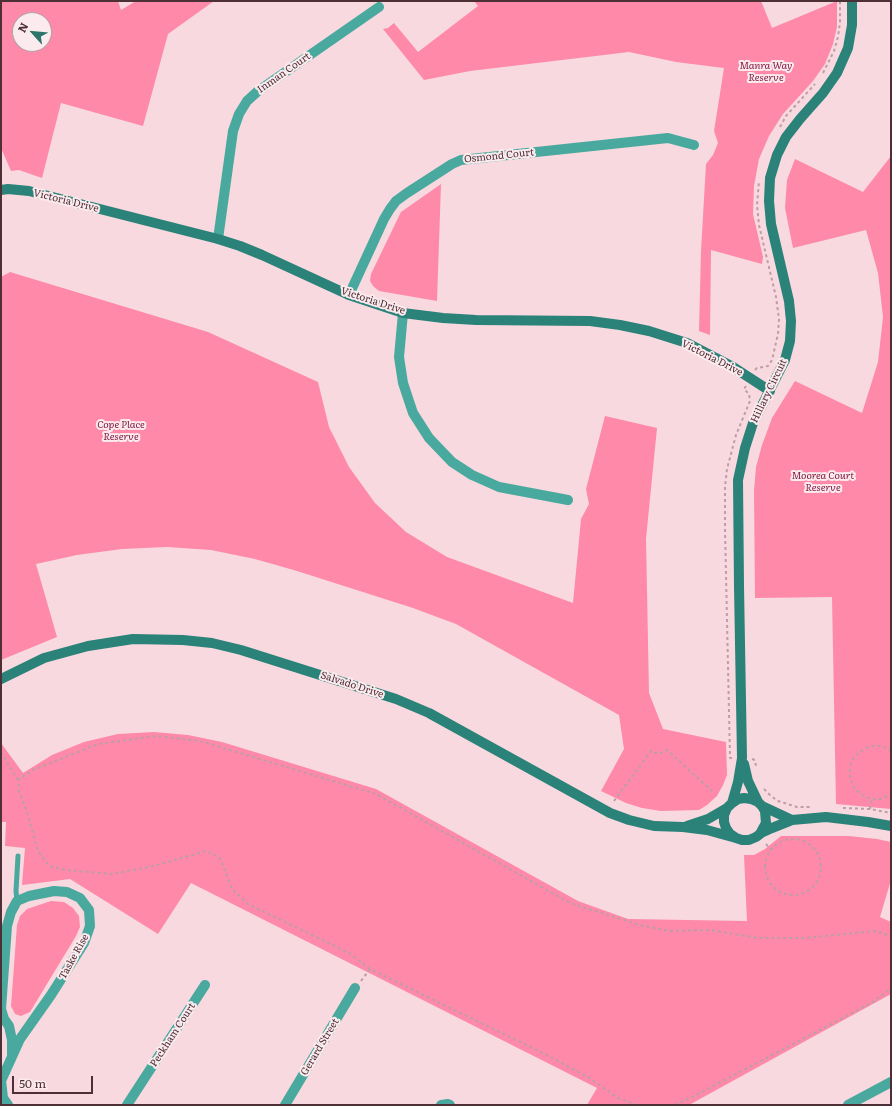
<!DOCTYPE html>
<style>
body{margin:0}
#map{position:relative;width:892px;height:1106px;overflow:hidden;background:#f8d9df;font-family:Literata,serif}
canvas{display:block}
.frame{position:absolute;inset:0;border:2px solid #4d2f36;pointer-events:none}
.north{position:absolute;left:12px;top:12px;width:40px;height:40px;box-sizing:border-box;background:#fbebee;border:1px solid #b5a0a4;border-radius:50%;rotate:297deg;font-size:11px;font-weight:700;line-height:16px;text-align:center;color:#4d2f36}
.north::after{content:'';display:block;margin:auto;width:14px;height:18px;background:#2d746b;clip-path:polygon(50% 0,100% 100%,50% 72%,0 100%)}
.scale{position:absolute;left:12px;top:1076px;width:81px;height:18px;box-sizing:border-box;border:2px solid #4d2f36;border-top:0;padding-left:5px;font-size:12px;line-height:14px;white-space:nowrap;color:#4d2f36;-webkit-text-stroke:3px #fbebee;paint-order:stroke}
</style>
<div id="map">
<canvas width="892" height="1106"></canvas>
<div class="frame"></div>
<div class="north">N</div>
<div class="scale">50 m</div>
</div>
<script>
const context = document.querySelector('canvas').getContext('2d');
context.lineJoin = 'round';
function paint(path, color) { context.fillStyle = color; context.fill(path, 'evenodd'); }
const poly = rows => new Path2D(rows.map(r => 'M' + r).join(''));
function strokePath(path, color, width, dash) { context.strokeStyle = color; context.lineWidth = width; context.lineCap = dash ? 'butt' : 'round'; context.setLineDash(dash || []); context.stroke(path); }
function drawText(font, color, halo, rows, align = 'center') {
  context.font = font + ' Literata,serif'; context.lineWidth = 4; context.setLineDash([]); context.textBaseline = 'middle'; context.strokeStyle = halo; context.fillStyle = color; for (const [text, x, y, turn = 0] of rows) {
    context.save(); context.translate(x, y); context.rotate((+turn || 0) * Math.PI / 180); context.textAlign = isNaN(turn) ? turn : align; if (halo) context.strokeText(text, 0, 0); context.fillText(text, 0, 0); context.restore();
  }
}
paint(poly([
 [1,1,118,1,121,10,136,1,214,1,168,34,143,126,61,103,42,178,19,170,11,171,1,148],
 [20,20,44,20,44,44,20,44],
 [474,1,761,1,772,28,837,1,837,27,833,44,825,64,813,81,783,114,769,136,759,159,754,186,753,214,763,257,762,264,711,250,710,335,699,331,701,251,706,164,713,155,718,143,714,131,724,68,676,62,629,52,470,71,424,80,383,29,388,28,394,23,418,52,478,6],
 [891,156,891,809,836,804,832,597,755,598,754,491,756,467,762,445,772,418,795,381,862,413,878,362,883,317,878,273,866,230,793,248,785,208,787,180,795,159,863,192],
 [441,184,437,301,379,291,373,286,370,281,371,274,401,212],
 [10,272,208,332,318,382,329,427,349,467,375,503,406,532,447,557,573,603,581,519,589,504,586,489,605,416,657,428,646,539,649,693,663,729,726,742,727,775,723,785,717,796,707,805,699,810,661,811,642,808,626,803,601,791,624,749,619,715,456,624,413,608,297,571,255,559,211,550,167,547,122,549,77,555,36,564,57,637,1,660,1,277],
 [154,732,188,735,222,742,376,789,578,901,628,919,747,921,744,855,754,855,765,849,781,836,849,836,877,839,891,842,891,880,880,917,891,922,891,994,689,1105,587,1105,597,1088,191,883,158,934,70,879,22,885,25,848,5,846,6,822,1,822,1,743,23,773,52,755,84,742,118,734],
 [51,901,64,902,73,908,79,916,80,927,76,936,30,1012,21,1016,15,1014,11,1006,17,925,20,916,27,909]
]), '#fe89a8');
strokePath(poly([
 [823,73,834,51,838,37,840,22,840,1],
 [780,127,786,116,815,84],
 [755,370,757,368,768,366,772,360,778,334,779,319,776,297,759,225,757,205,759,181],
 [891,751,887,748,880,746,872,746,866,748,860,752,855,756,851,763,850,769,850,776,852,783,855,789,860,793,866,797,872,799,880,799,887,796,891,794],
 [1,752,18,780],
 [732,758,730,758,725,528,725,487,727,469,736,435,750,401,749,394,744,389,746,386],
 [752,759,755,760,756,766],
 [764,789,771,796,778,801,797,807,810,807],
 [614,801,651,751,654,753,661,753,667,750,712,791],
 [843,808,870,809,891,813],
 [870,809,872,799],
 '765 867a28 28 0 1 1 56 0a28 28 0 1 1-56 0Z',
 [766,844,771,850],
 [361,981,370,969],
 [637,1105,618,1098,591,1079,547,1055,370,969,349,953,248,904,232,889,223,865,219,857,206,851,154,866,112,874,66,870,49,866,38,851,28,815,19,791,18,780,33,770,98,744,157,736,200,741,376,794,570,903,640,925,669,931,711,930,758,938,805,938,875,931,891,936],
 [675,1105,696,1095,873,1002,891,988]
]), '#bd9ea4', 2, [3, 3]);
strokePath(poly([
 [17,901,16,891,18,856]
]), '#49a99e', 5);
strokePath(poly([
 [218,239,233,131,239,114,247,101,258,91,379,7],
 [349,295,384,219,390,209,396,201,407,193,452,164,461,160,668,138,694,145],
 [403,313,399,357,403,383,413,413,429,438,452,462,472,475,499,487,568,500],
 [1,1080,3,1098,8,1105],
 [1,1081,20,1039,51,995,84,943,90,926,89,910,80,898,67,892,54,891,29,896,17,901,11,912,7,926,1,1009,4,1019,9,1026,12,1040,12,1055],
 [127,1105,205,985],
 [285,1105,355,988],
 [441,1105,448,1104,450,1105],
 [848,1105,891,1082]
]), '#49a99e', 10);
strokePath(poly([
 [1,190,8,189,29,191,218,239,240,246,262,255,349,295,403,313,443,318,476,320,590,321,620,325,649,331,687,343,733,367,770,391],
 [1,679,44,658,88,646,133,639,183,640,212,643,241,650,396,699,429,713,610,813,629,820,654,826,683,827,707,830,736,838],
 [744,764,748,781,758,802],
 [732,803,738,782,742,758,739,586,738,480,745,448,753,423,785,360,790,341,791,321,789,301,771,224,769,201,770,178,777,155,786,137,800,119,823,93,837,73,848,48,852,25,852,1],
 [762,806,765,811,766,823,760,834,756,837,749,840,742,840,736,838,730,834,726,828,724,822,724,815,727,808,732,803,738,799,744,798,751,799,758,802,762,806,792,820],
 [687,826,708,819,727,808],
 [761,833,772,828,792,820,826,817,868,822,891,826]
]), '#2a8278', 10);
drawText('italic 10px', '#7e153c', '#fbebee', [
 ["Manra Way",766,66],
 ["Reserve",766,78],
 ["Cope Place",121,425],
 ["Reserve",121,437],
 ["Moorea Court",823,476],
 ["Reserve",823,488]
]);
drawText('10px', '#4d2f36', '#fbebee', [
 ["Inman Court",284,73,-35],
 ["Osmond Court",499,156,-6],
 ["Victoria Drive",66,201,14],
 ["Victoria Drive",373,301,18],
 ["Victoria Drive",712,358,27],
 ["Hillary Circuit",769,391,-64],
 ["Salvado Drive",352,685,18],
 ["Taske Rise",74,957,-61],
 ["Peckham Court",173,1035,-57],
 ["Gerard Street",320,1047,-59]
]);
</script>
